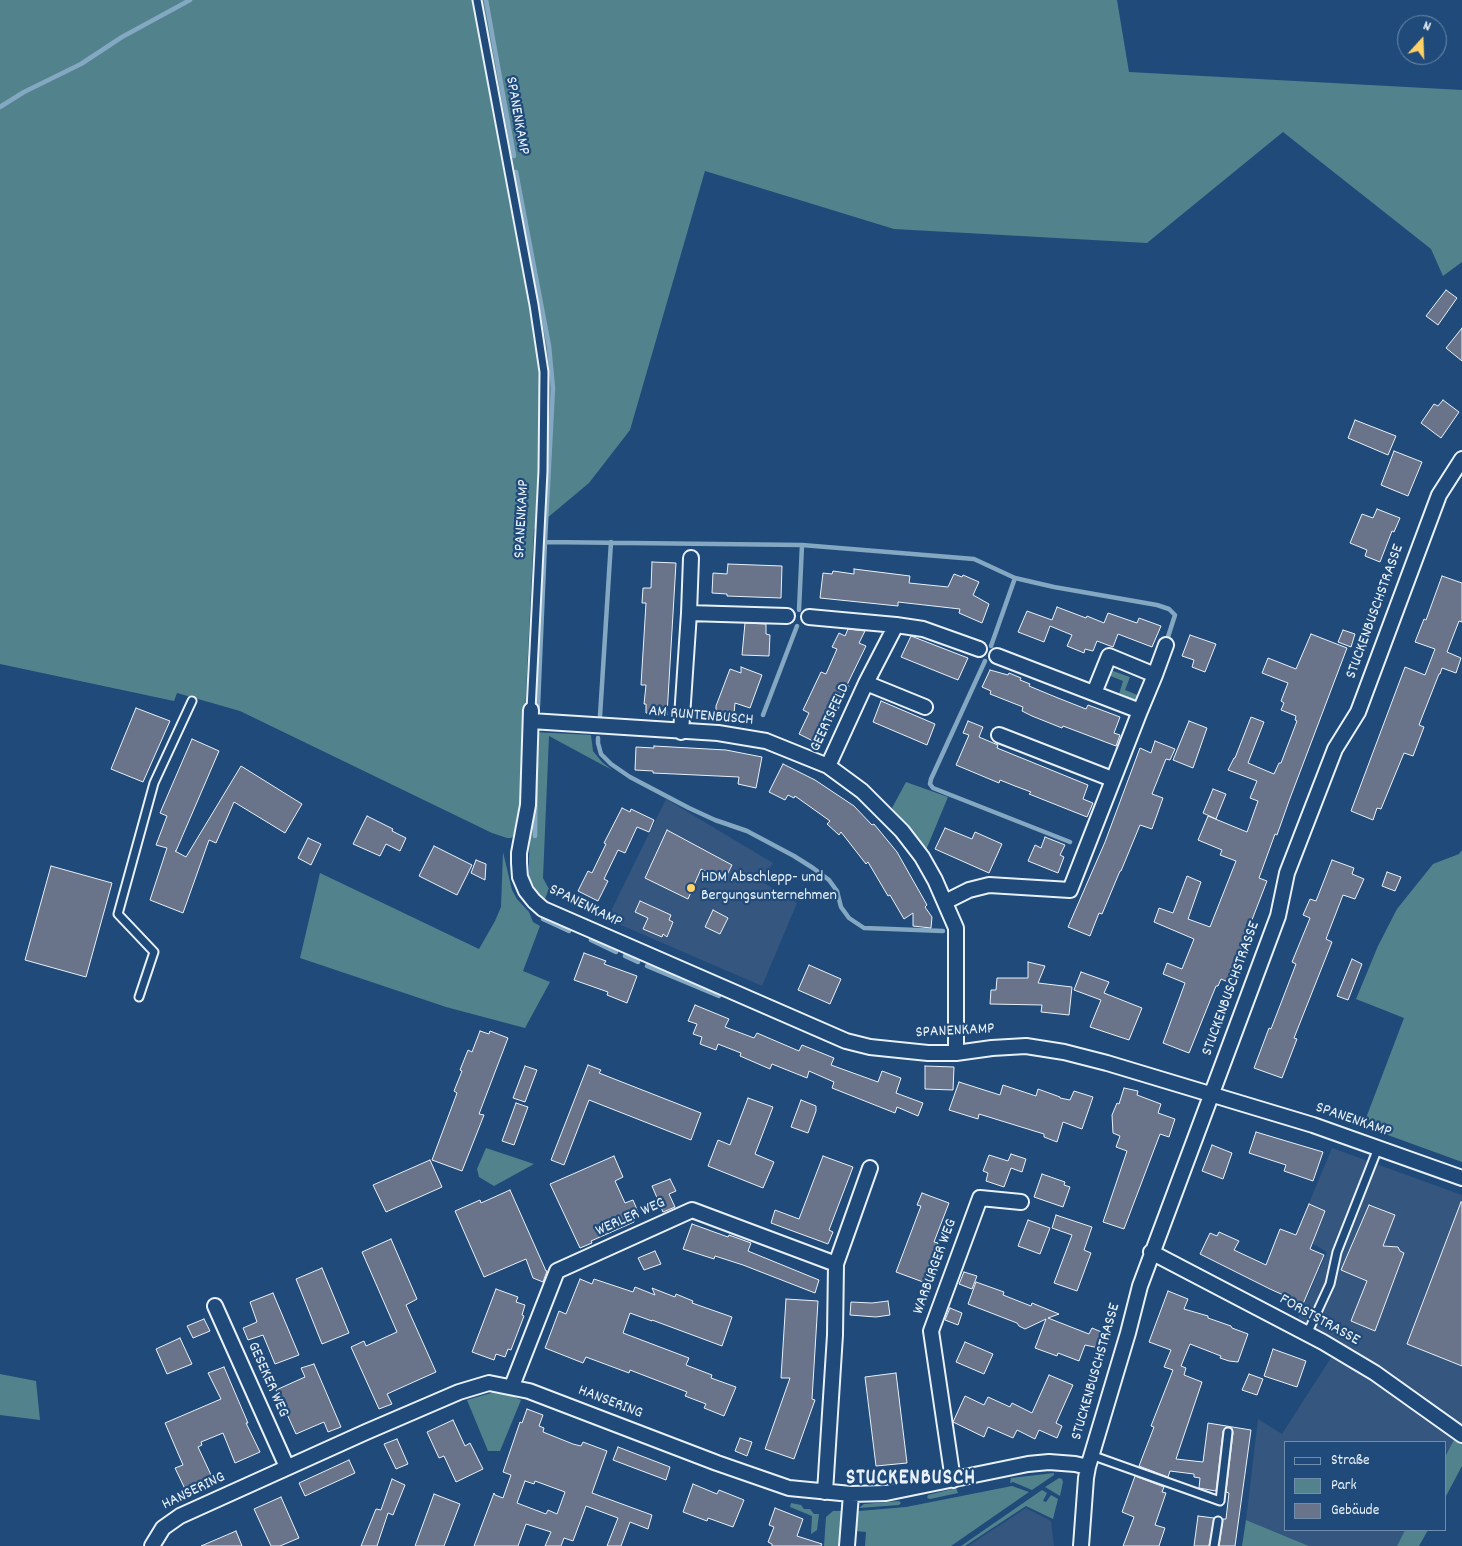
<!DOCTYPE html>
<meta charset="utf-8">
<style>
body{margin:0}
#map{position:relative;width:1462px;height:1546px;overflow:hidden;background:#1f4a7a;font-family:Dekko,sans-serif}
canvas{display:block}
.legend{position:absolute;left:1284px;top:1441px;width:162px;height:90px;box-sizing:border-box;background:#1f4a7a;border:1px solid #6f8dac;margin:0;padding:6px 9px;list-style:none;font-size:15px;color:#e8f1f8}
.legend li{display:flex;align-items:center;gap:10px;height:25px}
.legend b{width:25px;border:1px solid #6f8dac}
.north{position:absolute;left:1397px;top:15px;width:50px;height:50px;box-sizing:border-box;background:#1f4a7a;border:1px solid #6f8dac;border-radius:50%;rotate:20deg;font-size:14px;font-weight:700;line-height:20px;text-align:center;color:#e8f1f8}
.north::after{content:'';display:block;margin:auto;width:18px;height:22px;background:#ffd166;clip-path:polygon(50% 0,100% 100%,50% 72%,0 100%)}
</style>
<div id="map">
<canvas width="1462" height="1546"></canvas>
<ul class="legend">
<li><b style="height:6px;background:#1f4a7a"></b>Straße</li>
<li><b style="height:14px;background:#52838d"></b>Park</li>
<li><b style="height:14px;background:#697389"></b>Gebäude</li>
</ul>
<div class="north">N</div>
</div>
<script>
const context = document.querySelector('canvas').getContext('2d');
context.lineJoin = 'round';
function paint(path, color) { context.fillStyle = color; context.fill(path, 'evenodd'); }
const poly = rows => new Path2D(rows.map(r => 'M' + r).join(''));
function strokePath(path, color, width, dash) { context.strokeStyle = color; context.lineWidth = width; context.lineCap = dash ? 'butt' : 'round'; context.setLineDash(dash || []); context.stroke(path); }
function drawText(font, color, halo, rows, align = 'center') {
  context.font = font + ' Dekko,sans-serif'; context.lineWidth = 4.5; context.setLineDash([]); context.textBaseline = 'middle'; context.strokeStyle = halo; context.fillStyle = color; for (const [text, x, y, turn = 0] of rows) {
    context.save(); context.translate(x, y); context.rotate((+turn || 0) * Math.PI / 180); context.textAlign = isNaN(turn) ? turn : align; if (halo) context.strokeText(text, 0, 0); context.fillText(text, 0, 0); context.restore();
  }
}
paint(poly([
 [666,799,773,863,761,881,797,903,762,986,607,919],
 [1332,1148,1462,1195,1462,1426,1446,1455,1446,1442,1286,1442,1286,1530,1405,1530,1397,1546,1309,1546,1246,1520,1258,1419,1282,1434,1341,1342,1298,1318,1327,1252,1296,1234],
 [1026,1508,1051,1521,1054,1546,968,1546]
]), '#35567e');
paint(poly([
 [0,0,1117,0,1129,72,1462,90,1462,262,1443,276,1431,249,1283,132,1147,243,894,229,705,171,630,430,589,483,534,529,525,715,522,802,517,834,511,838,507,838,492,833,240,711,177,693,174,701,0,664],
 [1110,670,1130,677,1125,690,1140,696,1138,701,1119,694,1123,681,1108,675],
 [534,732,591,735,593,751,602,762,612,770,549,736,543,878,549,889,544,901,537,892,529,877,529,859],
 [906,782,948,797,926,850,892,808],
 [1462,850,1462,1162,1363,1126,1404,1018,1356,999,1378,946,1397,909,1433,864,1459,854],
 [503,852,512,890,517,899,529,912,533,922,540,926,523,971,550,982,525,1028,446,1007,300,958,320,873,479,949,495,921,501,907],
 [486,1148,534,1164,494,1186,479,1177,477,1169],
 [0,1374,36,1381,40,1420,0,1415],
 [491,1393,508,1394,521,1400,500,1451,488,1451,467,1400],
 [1456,1436,1462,1441,1462,1466,1446,1496,1446,1455],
 [1054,1473,1054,1475,1032,1490,1013,1482,1010,1483,1011,1478],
 [1059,1478,1062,1479,1063,1482,1060,1496,1045,1487],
 [1012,1486,1029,1492,951,1546,865,1546,866,1532,855,1531,856,1512,859,1511,906,1507],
 [956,1488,958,1493,930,1499,927,1498,928,1495],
 [1042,1490,1047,1493,1043,1501,1046,1502,1051,1495,1058,1499,1053,1519,1026,1506,965,1546,961,1546],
 [899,1501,901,1503,899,1505,859,1508,864,1504],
 [791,1503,801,1505,804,1509,810,1509,814,1514,819,1514,817,1530,811,1534,812,1516,790,1507],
 [833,1511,842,1511,840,1546,824,1546,826,1517],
 [1246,1520,1309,1546,1242,1546],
 [1405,1530,1428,1530,1419,1546,1397,1546]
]), '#52838d');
strokePath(poly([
 [486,0,514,156],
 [0,107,24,92,81,64,122,37,190,0],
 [516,172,549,346,553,388,545,542,802,545,974,559,1015,578,991,646],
 [1015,578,1054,587,1157,605,1169,609,1175,615,1167,640],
 [799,610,802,545],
 [985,661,931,779,930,784,933,788,1070,842],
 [538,706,545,542],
 [763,715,797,626],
 [600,716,611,542],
 [598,738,598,743,601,754,611,764,630,777,689,808,715,820,747,831,794,856,813,868,829,880,837,891,841,907,849,918,864,928,943,931],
 [535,836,536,762],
 [543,919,569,931],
 [591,940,616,952],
 [625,956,638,962],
 [647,966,719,996]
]), '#84a8c2', 4.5);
const building = poly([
 [1446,290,1457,298,1438,325,1426,316,1446,290],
 [1462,328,1462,361,1446,348,1462,328],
 [1443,400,1459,412,1441,438,1421,423,1434,404,1438,406,1443,400],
 [1355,420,1396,436,1388,455,1348,438,1355,420],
 [1394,451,1422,462,1408,496,1381,485,1394,451],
 [1377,509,1400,518,1394,532,1392,531,1380,562,1365,556,1367,550,1350,543,1362,514,1373,518,1377,509],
 [652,562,676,563,667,715,646,713,646,704,644,704,646,685,641,685,646,603,642,603,643,588,651,588,652,562],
 [728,564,782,566,781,598,727,596,727,594,712,593,713,573,727,574,728,564],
 [854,569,910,576,909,583,948,587,954,574,962,577,963,575,979,582,973,595,989,604,982,623,959,613,960,609,898,602,898,606,820,598,823,573,832,574,833,571,854,574,854,569],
 [1442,576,1462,583,1462,622,1459,621,1447,652,1461,658,1456,673,1442,668,1440,674,1439,674,1419,725,1424,727,1413,756,1404,753,1381,809,1377,808,1373,820,1351,811,1405,667,1425,675,1435,649,1415,642,1424,619,1426,620,1442,576],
 [1057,607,1086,618,1087,616,1104,623,1108,613,1137,623,1139,618,1161,626,1152,647,1118,634,1113,647,1097,641,1093,651,1085,649,1084,653,1067,646,1072,635,1050,626,1044,642,1018,632,1027,611,1052,620,1057,607],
 [745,623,766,624,766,634,770,635,769,656,742,655,745,623],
 [848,629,865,631,859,643,866,646,847,685,849,686,821,745,799,734,809,713,803,710,821,672,826,674,837,649,832,647,839,633,845,636,848,629],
 [1343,630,1355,634,1351,647,1338,642,1343,630],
 [1311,634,1347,648,1289,801,1277,835,1275,834,1259,878,1267,881,1228,982,1221,979,1218,986,1216,986,1189,1053,1163,1043,1185,983,1163,974,1167,963,1182,969,1194,939,1154,922,1159,908,1173,913,1187,876,1201,882,1188,919,1210,927,1236,861,1220,855,1222,850,1198,840,1208,816,1247,832,1258,801,1250,798,1257,781,1228,770,1234,758,1235,758,1251,717,1264,722,1248,763,1274,774,1279,763,1281,763,1297,721,1295,720,1296,716,1281,710,1284,703,1281,701,1288,683,1262,673,1268,658,1296,669,1311,634],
 [1190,635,1216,644,1205,672,1192,667,1194,660,1182,656,1190,635],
 [911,636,968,658,958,680,901,657,911,636],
 [741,667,762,675,750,708,735,703,734,714,716,713,716,706,730,669,741,673,741,667],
 [990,670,1008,675,1009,673,1021,678,1020,680,1030,684,1029,686,1058,698,1086,709,1088,705,1120,717,1114,733,1120,735,1116,746,1063,726,1062,728,1032,716,1022,711,1023,707,990,694,991,691,982,687,990,670],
 [881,701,935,724,927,745,873,722,881,701],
 [136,708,170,721,143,782,111,769,136,708],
 [968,721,983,727,979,737,998,745,997,748,1088,785,1083,799,1093,803,1087,817,1029,794,1031,792,1015,786,1000,780,999,783,956,765,969,735,963,733,968,721],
 [1189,721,1207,728,1193,768,1173,760,1189,721],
 [192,739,219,751,176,851,175,851,186,857,241,766,302,804,285,833,234,802,216,843,209,840,183,913,150,900,167,848,156,845,167,816,160,813,192,739],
 [1155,741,1175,749,1170,760,1166,759,1152,794,1163,798,1152,829,1140,825,1121,871,1120,871,1102,914,1099,913,1090,936,1068,927,1105,842,1140,748,1151,753,1155,741],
 [654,746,726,750,762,757,756,788,738,784,739,777,653,773,653,771,635,770,636,747,654,748,654,746],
 [783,764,815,780,854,806,872,825,874,824,897,852,927,905,925,907,932,917,931,928,913,926,913,913,904,919,890,895,888,896,868,862,866,864,841,832,839,835,827,824,830,821,795,796,794,798,788,795,785,800,769,792,783,764],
 [1213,789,1226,794,1216,819,1203,813,1213,789],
 [622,808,630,812,631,809,654,820,649,832,637,827,625,853,618,850,604,879,608,881,598,901,578,891,588,871,592,873,606,844,604,843,622,808],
 [367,816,393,829,392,831,406,838,400,851,386,844,380,856,353,844,367,816],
 [945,828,972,839,975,832,1002,844,989,873,935,849,945,828],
 [667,830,732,865,724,881,701,869,688,899,645,878,667,830],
 [1045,837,1065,845,1060,855,1064,857,1058,873,1028,861,1035,845,1041,848,1045,837],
 [308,838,321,844,311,865,298,858,308,838],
 [434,846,472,865,457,895,419,876,434,846],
 [476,860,486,864,485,880,471,873,476,860],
 [1332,860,1354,868,1352,874,1364,879,1355,899,1343,895,1326,939,1332,942,1294,1038,1297,1039,1282,1078,1254,1068,1269,1028,1271,1029,1296,964,1292,962,1310,918,1303,915,1310,899,1316,901,1332,860],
 [51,866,112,883,86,977,25,960,51,866],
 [1387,872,1401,877,1395,891,1382,886,1387,872],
 [640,901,671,915,669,920,673,922,667,937,663,934,662,937,643,929,648,918,635,912,640,901],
 [713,910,728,918,720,934,705,927,713,910],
 [584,953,606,961,604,964,637,976,627,1003,607,995,608,992,574,980,584,953],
 [1352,959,1362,964,1348,1000,1337,996,1352,959],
 [1028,962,1045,966,1038,983,1072,987,1069,1015,1041,1012,1042,1005,990,1004,991,990,996,990,997,978,1028,978,1028,962],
 [809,965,841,979,830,1004,798,990,809,965],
 [1081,972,1109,982,1104,993,1142,1008,1129,1040,1090,1027,1101,1000,1074,990,1081,972],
 [695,1005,729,1019,725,1027,754,1038,757,1033,799,1051,802,1045,834,1058,831,1065,878,1082,882,1071,901,1078,896,1093,923,1103,918,1116,897,1107,895,1113,832,1088,834,1082,809,1071,807,1078,772,1064,770,1069,740,1056,741,1053,718,1044,716,1050,700,1044,702,1037,693,1034,697,1024,688,1021,695,1005],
 [480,1031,489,1034,490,1031,508,1038,479,1114,484,1115,462,1171,432,1160,457,1093,454,1091,462,1071,460,1070,468,1050,472,1052,480,1031],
 [588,1065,601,1070,599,1073,701,1113,691,1140,589,1100,564,1165,551,1160,588,1065],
 [525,1066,537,1070,525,1102,513,1098,525,1066],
 [925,1066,954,1067,953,1090,925,1089,925,1066],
 [959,1082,1000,1095,1003,1085,1036,1096,1038,1089,1060,1097,1060,1098,1070,1100,1074,1091,1093,1097,1082,1129,1063,1122,1057,1142,1044,1137,1044,1134,979,1114,978,1119,949,1110,959,1082],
 [1124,1088,1138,1091,1137,1095,1161,1104,1158,1113,1175,1119,1169,1137,1160,1134,1124,1229,1103,1222,1127,1151,1116,1147,1120,1136,1113,1133,1112,1115,1117,1103,1119,1104,1124,1088],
 [748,1098,773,1107,755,1154,774,1162,763,1188,708,1166,718,1140,730,1145,748,1098],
 [801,1100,816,1106,816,1111,808,1133,791,1127,801,1100],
 [516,1103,528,1107,514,1145,502,1141,516,1103],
 [1256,1132,1323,1152,1313,1181,1284,1171,1286,1165,1249,1153,1256,1132],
 [1212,1145,1232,1153,1223,1179,1202,1171,1212,1145],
 [1011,1154,1026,1159,1022,1172,1011,1168,1004,1187,986,1181,988,1173,983,1171,989,1155,1008,1161,1011,1154],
 [614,1156,623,1177,615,1181,625,1203,633,1200,638,1212,631,1215,634,1222,591,1241,592,1243,580,1248,550,1184,614,1156],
 [823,1156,853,1167,829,1230,833,1232,828,1244,771,1223,775,1210,799,1219,823,1156],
 [430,1160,442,1187,386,1212,373,1185,430,1160],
 [1042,1174,1065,1182,1064,1185,1070,1187,1063,1207,1034,1197,1042,1174],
 [670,1179,676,1191,669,1194,675,1207,663,1212,652,1186,670,1179],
 [510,1190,546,1271,547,1271,543,1282,533,1278,526,1259,484,1277,455,1211,480,1200,481,1203,510,1190],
 [922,1193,949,1203,934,1242,938,1243,923,1282,896,1272,921,1206,917,1205,922,1193],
 [1461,1202,1462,1202,1462,1366,1407,1344,1461,1202],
 [1309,1204,1325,1211,1310,1249,1324,1255,1303,1304,1270,1289,1200,1254,1210,1233,1217,1236,1219,1232,1239,1241,1234,1250,1266,1265,1280,1229,1296,1235,1309,1204],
 [1369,1205,1395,1215,1383,1246,1398,1247,1400,1251,1404,1253,1375,1331,1351,1321,1367,1281,1341,1270,1369,1205],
 [1056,1215,1092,1227,1084,1250,1091,1253,1077,1291,1054,1283,1072,1235,1052,1228,1056,1215],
 [1028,1220,1050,1228,1040,1254,1018,1246,1028,1220],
 [692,1224,728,1237,729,1235,751,1243,748,1251,819,1280,815,1293,743,1265,715,1256,714,1259,683,1249,692,1224],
 [391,1239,417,1299,406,1305,436,1372,387,1394,392,1404,379,1409,351,1347,364,1341,366,1346,397,1332,362,1252,391,1239],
 [655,1251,661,1264,644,1270,638,1258,655,1251],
 [322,1268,349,1333,322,1344,296,1279,322,1268],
 [964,1272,977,1276,972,1289,959,1284,964,1272],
 [580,1279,592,1284,594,1279,633,1292,635,1287,655,1295,652,1288,675,1297,676,1294,693,1301,692,1303,732,1317,722,1346,652,1320,652,1321,630,1313,623,1333,689,1358,686,1365,712,1375,711,1378,736,1387,724,1416,704,1408,706,1404,685,1396,687,1392,630,1370,629,1373,586,1357,583,1363,545,1348,559,1311,566,1314,580,1279],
 [976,1282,1004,1292,1003,1295,1031,1306,1032,1303,1059,1314,1048,1318,1089,1334,1092,1328,1104,1333,1099,1348,1085,1345,1079,1361,1058,1353,1057,1356,1035,1348,1046,1319,1025,1329,1019,1326,1017,1323,968,1304,976,1282],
 [496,1289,518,1297,516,1302,525,1305,522,1315,524,1316,511,1350,508,1349,505,1357,496,1354,494,1360,472,1352,496,1289],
 [1168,1291,1188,1299,1184,1309,1208,1316,1208,1318,1231,1326,1232,1328,1248,1334,1238,1362,1229,1361,1220,1358,1221,1356,1190,1344,1181,1366,1186,1368,1184,1375,1202,1382,1176,1459,1203,1462,1208,1423,1251,1430,1235,1546,1219,1546,1223,1519,1226,1519,1229,1493,1226,1492,1233,1433,1232,1428,1226,1427,1223,1431,1216,1491,1199,1488,1200,1478,1194,1477,1194,1474,1170,1471,1168,1477,1139,1466,1154,1427,1151,1426,1173,1370,1164,1367,1171,1350,1149,1342,1168,1291],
 [273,1293,299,1355,275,1364,263,1335,248,1340,243,1328,257,1322,250,1302,273,1293],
 [786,1299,818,1301,812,1399,815,1400,794,1459,765,1449,790,1378,781,1378,786,1299],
 [888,1301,890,1315,876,1317,850,1315,851,1302,872,1303,888,1301],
 [950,1308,962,1313,958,1325,945,1320,950,1308],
 [204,1319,210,1331,193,1338,187,1326,204,1319],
 [180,1338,192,1364,167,1374,156,1349,180,1338],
 [965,1342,993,1354,984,1374,956,1362,965,1342],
 [1273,1349,1306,1361,1297,1387,1264,1376,1273,1349],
 [314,1364,341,1427,328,1432,324,1422,296,1434,276,1390,305,1377,301,1368,314,1364],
 [224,1367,248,1423,246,1423,260,1452,235,1463,223,1433,201,1442,202,1445,198,1447,212,1477,185,1489,175,1468,183,1465,165,1423,221,1399,208,1373,224,1367],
 [896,1373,907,1463,876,1466,865,1377,896,1373],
 [1249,1374,1263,1379,1257,1395,1242,1390,1249,1374],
 [1049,1375,1073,1385,1056,1423,1062,1426,1057,1438,1039,1430,1035,1439,1017,1430,1013,1438,988,1427,984,1437,953,1422,965,1396,984,1405,988,1397,1010,1407,1012,1403,1032,1413,1049,1375],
 [527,1409,543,1415,539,1426,544,1428,543,1432,573,1444,581,1446,583,1442,607,1451,592,1493,652,1515,648,1529,630,1522,621,1546,607,1546,618,1518,586,1506,573,1541,564,1538,561,1546,545,1546,551,1532,526,1524,518,1546,474,1546,494,1493,495,1495,503,1498,511,1475,503,1472,520,1422,522,1423,527,1409],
 [525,1481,534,1484,535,1481,565,1492,557,1514,548,1510,546,1514,517,1503,525,1481],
 [453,1420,465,1446,470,1443,483,1469,456,1482,444,1456,439,1458,427,1432,453,1420],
 [740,1438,752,1442,747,1456,735,1451,740,1438],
 [397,1439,408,1464,396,1469,384,1444,397,1439],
 [618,1447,670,1467,666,1480,613,1460,618,1447],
 [349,1460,355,1473,305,1496,299,1483,349,1460],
 [1135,1476,1164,1487,1162,1492,1166,1493,1155,1525,1165,1528,1159,1546,1123,1546,1134,1517,1122,1512,1135,1476],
 [392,1479,405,1485,393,1515,388,1513,377,1546,361,1546,376,1509,381,1510,392,1479],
 [693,1484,717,1494,719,1490,744,1500,733,1527,708,1518,707,1521,683,1512,693,1484],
 [434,1494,460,1504,444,1546,415,1546,434,1494],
 [281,1497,299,1538,280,1546,271,1546,254,1509,281,1497],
 [775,1508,803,1519,797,1536,822,1544,821,1546,772,1546,772,1544,768,1542,774,1527,769,1525,775,1508],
 [1198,1516,1214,1518,1209,1546,1194,1546,1198,1516],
 [236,1531,242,1546,201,1546,236,1531]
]);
paint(building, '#697389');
strokePath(building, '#e8f1f8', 1);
const lane = poly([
 [477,0,534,305,544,372,543,471,531,710],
 [139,997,154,952,118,914,154,783,192,701],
 [1307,1334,1330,1284,1337,1252,1378,1148],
 [1091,1455,1220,1501,1228,1432],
 [1214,1546,1218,1521]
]);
const street = poly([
 [689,613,691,558],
 [809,617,896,625,866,683,828,766],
 [896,625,923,629,979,649],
 [1155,675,1166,645],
 [866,683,925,707],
 [1094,693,1109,656,1155,675,1140,711],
 [531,710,528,805,519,853,519,863,520,877,526,891,534,901,543,909,846,1041,870,1047,928,1053,956,1053,992,1048,1026,1046,1064,1052,1107,1063,1313,1125,1462,1178],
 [531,721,718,733,766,741,828,766,862,791,902,831,922,857,935,880,956,928,956,1053],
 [681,732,689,613,787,616],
 [999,735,1112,779],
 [945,902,969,890,989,885,1070,890,1140,711,997,656],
 [1151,1252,1323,1342,1375,1373,1462,1435],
 [215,1306,287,1467],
 [512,1386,557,1271,692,1210,836,1264],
 [953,1480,931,1331,980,1198,1021,1202],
 [825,1492,835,1335,836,1264,870,1168],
 [152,1546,163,1528,180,1516,366,1432,459,1392,489,1383,529,1391,717,1463,789,1488,851,1494,886,1493,1028,1464,1049,1462,1075,1464,1088,1467],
 [847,1546,851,1494],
 [1081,1546,1086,1478,1088,1467,1128,1333,1140,1286,1278,916,1287,873,1335,749,1358,712,1439,495,1462,459]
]);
strokePath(lane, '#e8f1f8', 11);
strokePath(street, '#e8f1f8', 18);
strokePath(lane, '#1f4a7a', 7);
strokePath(street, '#1f4a7a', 14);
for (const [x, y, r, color] of [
 [691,888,5,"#ffd166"]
]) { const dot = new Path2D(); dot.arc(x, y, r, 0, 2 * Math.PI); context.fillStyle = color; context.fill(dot); strokePath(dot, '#1f4a7a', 2); }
drawText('16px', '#e8f1f8', '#1f4a7a', [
 ["SPANENKAMP",516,116,80],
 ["SPANENKAMP",523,519,-87],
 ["STUCKENBUSCHSTRASSE",1376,612,-70],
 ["AM RUNTENBUSCH",701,717,5],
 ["GEERTSFELD",831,718,-65],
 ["SPANENKAMP",585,907,26],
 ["STUCKENBUSCHSTRASSE",1232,989,-70],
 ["SPANENKAMP",955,1032,-3],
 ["SPANENKAMP",1353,1121,19],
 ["WERLER WEG",631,1218,-24],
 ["WARBURGER WEG",936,1267,-70],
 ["FORSTSTRASSE",1319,1321,29],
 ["STUCKENBUSCHSTRASSE",1097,1372,-74],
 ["GESEKER WEG",267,1380,66],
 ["HANSERING",610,1403,21],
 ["HANSERING",194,1492,-26]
]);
drawText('16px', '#e8f1f8', '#1f4a7a', [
 ["HDM Abschlepp- und",701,879],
 ["Bergungsunternehmen",701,897]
], 'left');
context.letterSpacing = '1px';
drawText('bold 21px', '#e8f1f8', '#1f4a7a', [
 ["STUCKENBUSCH",911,1480]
]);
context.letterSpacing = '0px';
</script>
